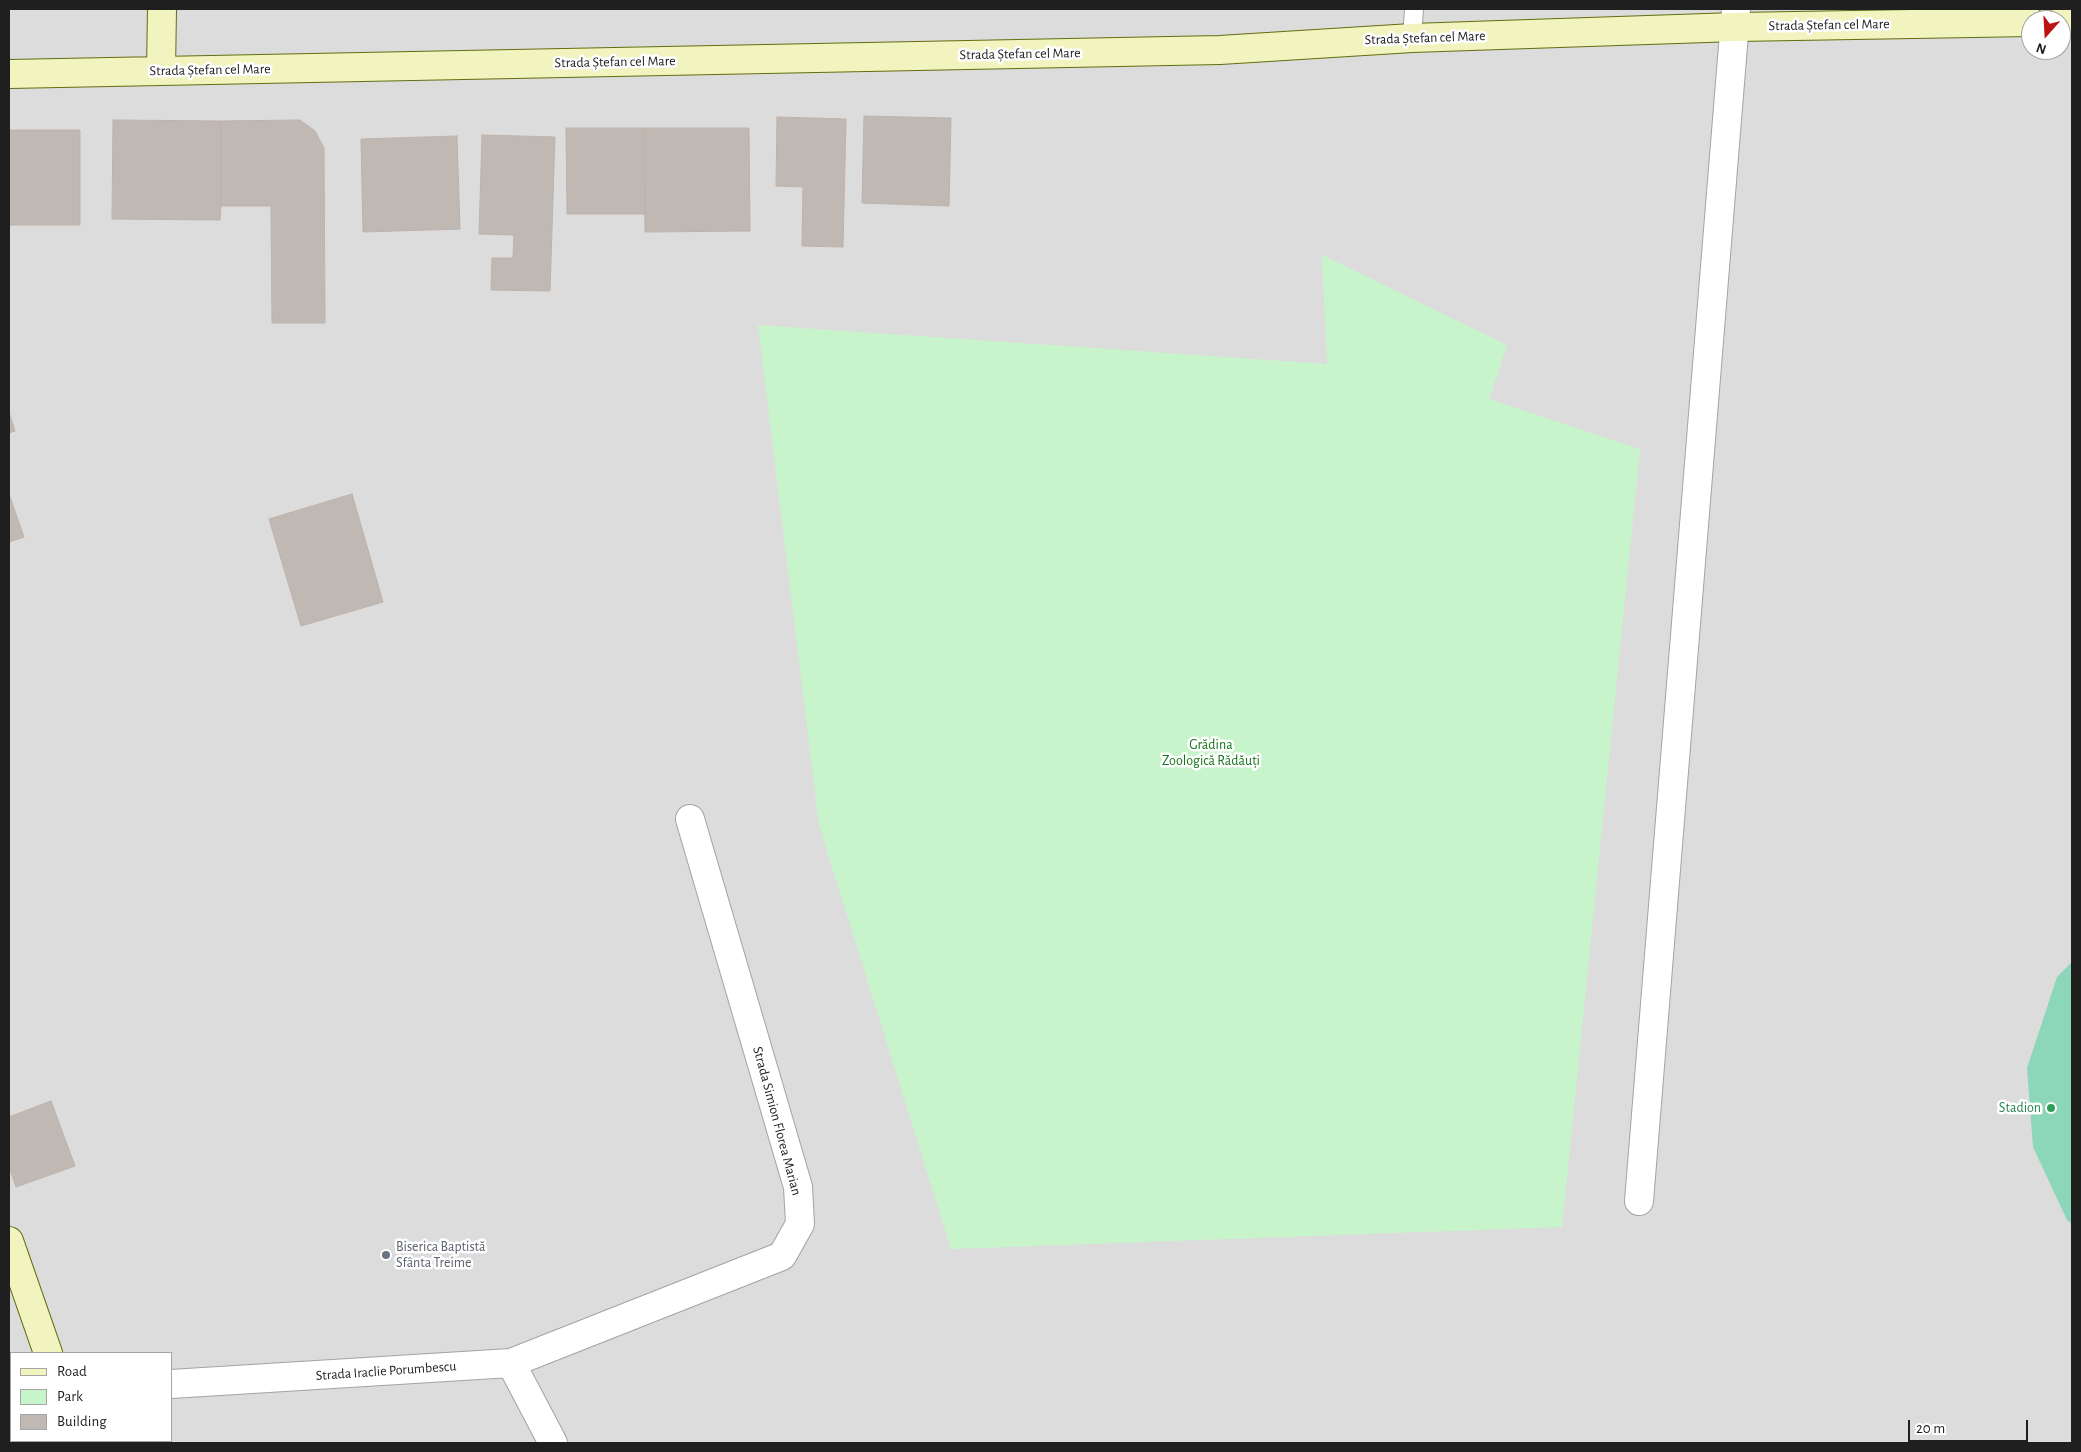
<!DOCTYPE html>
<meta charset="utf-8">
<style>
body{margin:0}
#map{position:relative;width:2081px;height:1452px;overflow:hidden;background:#efece6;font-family:"Alegreya Sans",sans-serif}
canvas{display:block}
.frame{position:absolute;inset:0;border:10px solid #1f1f1f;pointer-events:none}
.legend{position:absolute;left:10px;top:1352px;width:162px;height:90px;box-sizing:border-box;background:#fff;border:1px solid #a5a5a5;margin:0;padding:6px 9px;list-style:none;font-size:15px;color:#1f1f1f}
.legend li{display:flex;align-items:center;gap:10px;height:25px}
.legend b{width:25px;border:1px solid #a5a5a5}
.north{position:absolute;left:2021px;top:10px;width:50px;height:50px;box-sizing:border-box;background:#fff;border:1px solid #a5a5a5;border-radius:50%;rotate:199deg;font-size:14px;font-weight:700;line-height:20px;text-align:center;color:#1f1f1f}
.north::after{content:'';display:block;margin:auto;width:18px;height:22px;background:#bb1313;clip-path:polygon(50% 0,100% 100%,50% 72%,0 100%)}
.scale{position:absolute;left:1908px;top:1420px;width:120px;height:22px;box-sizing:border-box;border:2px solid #1f1f1f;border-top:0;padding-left:6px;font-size:15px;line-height:18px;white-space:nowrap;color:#1f1f1f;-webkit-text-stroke:4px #fff;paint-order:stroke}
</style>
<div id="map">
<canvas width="2081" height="1452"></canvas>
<div class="frame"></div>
<ul class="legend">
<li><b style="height:6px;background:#f1f4bf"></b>Road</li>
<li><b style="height:14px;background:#c8f4cb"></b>Park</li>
<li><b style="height:14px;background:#bfb8b3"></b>Building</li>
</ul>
<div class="north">N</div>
<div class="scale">20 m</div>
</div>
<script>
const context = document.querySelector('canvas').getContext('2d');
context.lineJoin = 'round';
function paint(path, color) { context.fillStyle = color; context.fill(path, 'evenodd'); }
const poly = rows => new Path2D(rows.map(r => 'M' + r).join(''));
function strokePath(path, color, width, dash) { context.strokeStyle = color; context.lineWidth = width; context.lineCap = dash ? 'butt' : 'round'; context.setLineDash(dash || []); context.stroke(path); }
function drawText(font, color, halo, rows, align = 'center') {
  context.font = font + ' "Alegreya Sans",sans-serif'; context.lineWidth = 5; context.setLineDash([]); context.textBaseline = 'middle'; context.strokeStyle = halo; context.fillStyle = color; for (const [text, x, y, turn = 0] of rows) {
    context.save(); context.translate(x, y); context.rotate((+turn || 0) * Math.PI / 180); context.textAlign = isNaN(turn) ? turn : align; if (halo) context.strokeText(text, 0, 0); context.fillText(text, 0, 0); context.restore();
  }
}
paint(poly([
 [9,9,2072,9,2072,1443,9,1443],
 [2031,20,2061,20,2061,50,2031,50],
 [11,1353,171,1353,171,1441,11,1441]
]), '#dddcdc');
paint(poly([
 [1322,255,1507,345,1489,399,1640,449,1562,1227,951,1249,819,825,758,325,1327,364]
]), '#c8f4cb');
paint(poly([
 [2072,962,2072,1224,2067,1220,2033,1147,2027,1068,2057,977]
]), '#8cd6b9');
const building = poly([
 [864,116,951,118,949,206,862,203,864,116],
 [777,117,846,119,843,247,802,246,803,187,776,186,777,117],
 [113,120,221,121,221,206,220,220,112,219,113,120],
 [300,120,315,131,324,148,325,323,272,323,271,206,221,206,221,121,300,120],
 [566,128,644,128,645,214,567,214,566,128],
 [644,128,749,128,750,231,645,232,644,128],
 [9,130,80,130,80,225,9,225,9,130],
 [482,135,555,137,550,291,491,290,492,258,513,258,514,235,479,234,482,135],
 [457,136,460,229,363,232,361,139,457,136],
 [9,412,15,431,9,433,9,412],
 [9,494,24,537,9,542,9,494],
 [352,494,383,602,301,626,269,519,352,494],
 [51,1101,75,1166,16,1187,9,1167,9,1117,51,1101]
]);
paint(building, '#bfb8b3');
strokePath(building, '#bfb3aa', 1);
const lane = poly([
 [1412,38,1414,9]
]);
const street = poly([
 [1639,1201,1736,9],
 [511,1363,782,1256,800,1224,798,1187,690,819],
 [171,1384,511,1363,553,1443]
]);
const secondary = poly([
 [2061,21,2072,21],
 [161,71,162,9],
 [9,74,1220,50,1412,38,1736,27,2031,22],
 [9,1241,48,1353],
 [9,1417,11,1416]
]);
strokePath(lane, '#a3a3a3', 20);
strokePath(street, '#a3a3a3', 30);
strokePath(secondary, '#636d0f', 30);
strokePath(lane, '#fff', 18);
strokePath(street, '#fff', 28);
strokePath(secondary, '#f1f4bf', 28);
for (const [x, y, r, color] of [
 [2051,1108,5,"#2e9e5b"],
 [386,1255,5,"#6b7280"]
]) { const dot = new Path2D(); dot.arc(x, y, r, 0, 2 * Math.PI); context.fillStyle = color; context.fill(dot); strokePath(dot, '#fff', 2); }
drawText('14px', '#1f1f1f', '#fff', [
 ["Strada Ștefan cel Mare",1829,25,-1],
 ["Strada Ștefan cel Mare",1425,38,-2],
 ["Strada Ștefan cel Mare",1020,54,-1],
 ["Strada Ștefan cel Mare",615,62,-1],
 ["Strada Ștefan cel Mare",210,70,-1],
 ["Strada Simion Florea Marian",777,1121,75],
 ["Strada Iraclie Porumbescu",386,1371,-4]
]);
drawText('14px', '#16741e', '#fff', [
 ["Grădina",1211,745],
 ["Zoologică Rădăuți",1211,761]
]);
drawText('14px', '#27864d', '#fff', [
 ["Stadion",2041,1108]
], 'right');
drawText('14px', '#5b616d', '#fff', [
 ["Biserica Baptistă",396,1247],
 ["Sfânta Treime",396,1263]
], 'left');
</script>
